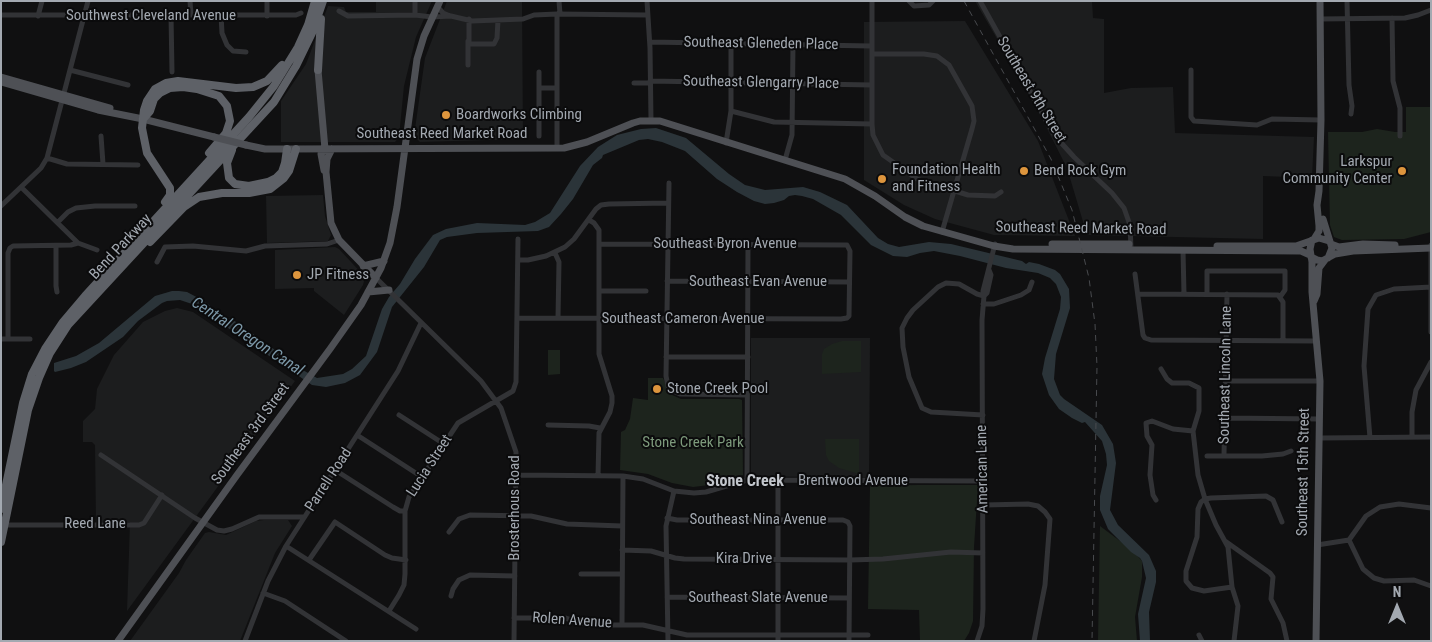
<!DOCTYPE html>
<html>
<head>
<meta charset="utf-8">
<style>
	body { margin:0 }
	#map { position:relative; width:1432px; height:642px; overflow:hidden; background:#101011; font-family:"Roboto Condensed",sans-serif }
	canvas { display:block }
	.frame { position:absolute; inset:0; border:2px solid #a3a9b1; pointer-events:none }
	.north { position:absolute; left:1372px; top:582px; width:50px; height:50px; -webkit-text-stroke:4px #0b0b0c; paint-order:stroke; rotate:0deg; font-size:14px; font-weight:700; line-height:20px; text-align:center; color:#a3a9b1 }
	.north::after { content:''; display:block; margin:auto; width:18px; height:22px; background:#a3a9b1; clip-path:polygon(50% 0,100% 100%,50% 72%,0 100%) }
</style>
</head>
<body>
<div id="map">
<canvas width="1432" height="642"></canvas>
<div class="frame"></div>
<div class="north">N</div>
</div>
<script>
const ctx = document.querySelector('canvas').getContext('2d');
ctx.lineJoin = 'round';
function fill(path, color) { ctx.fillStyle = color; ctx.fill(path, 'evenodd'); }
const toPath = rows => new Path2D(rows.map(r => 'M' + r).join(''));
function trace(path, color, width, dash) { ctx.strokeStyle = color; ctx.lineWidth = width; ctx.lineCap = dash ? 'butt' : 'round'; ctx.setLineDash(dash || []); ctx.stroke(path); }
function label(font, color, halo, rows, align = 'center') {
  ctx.font = font + ' "Roboto Condensed",sans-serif'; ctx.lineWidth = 4; ctx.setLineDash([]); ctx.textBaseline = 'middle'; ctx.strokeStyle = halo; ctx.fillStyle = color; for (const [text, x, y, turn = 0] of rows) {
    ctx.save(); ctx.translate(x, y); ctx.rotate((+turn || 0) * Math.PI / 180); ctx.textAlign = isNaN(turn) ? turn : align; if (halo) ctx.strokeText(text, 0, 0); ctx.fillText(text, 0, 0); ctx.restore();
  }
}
fill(toPath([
	[376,1,432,1,416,37,404,86,399,137,395,142,281,142,281,101,306,64,328,6,344,7,346,12,376,12],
	[447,1,522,1,523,139,420,142,414,136,425,58],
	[975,1,1092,1,1093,18,1104,19,1104,93,1131,88,1173,87,1175,133,1314,137,1312,178,1263,176,1263,239,1087,235,1067,168,1031,97],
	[965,21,1038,141,1075,236,994,235,935,219,904,205,864,180,864,22],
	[323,195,325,216,331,235,328,241,267,243,266,196],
	[335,247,339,249,365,277,363,285,344,315,314,291,314,288,275,289,275,250],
	[177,308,193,312,295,381,127,611,130,522,96,523,95,445,92,442,83,442,83,421,95,409,97,389,114,355,143,322,165,311],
	[751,338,870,338,869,478,751,476],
	[264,520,288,520,292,526,275,553,240,641,130,641,179,573,186,560,205,533,209,532,226,535,256,521]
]), '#1c1d1e');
fill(toPath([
	[1406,107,1431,107,1431,232,1404,239,1342,240,1334,237,1330,225,1328,132,1362,132,1377,129,1395,132,1406,132],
	[842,341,861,341,861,372,822,374,822,354,824,349,832,344],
	[548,350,560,350,560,374,548,375],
	[648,378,663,378,670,394,681,399,739,399,742,400,743,475,709,485,693,487,672,483,648,474,620,470,621,432,625,430,630,419,633,398,648,400],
	[825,439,859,439,859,474,839,468,829,461,826,455],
	[917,485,978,485,974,547,973,621,969,633,964,641,920,641,919,610,868,609,870,486],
	[1100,526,1132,550,1142,561,1142,577,1135,617,1137,641,1098,641]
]), '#1d241d');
fill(toPath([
	[656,128,686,138,729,174,745,185,765,190,803,187,820,192,847,205,878,238,888,244,899,247,929,242,951,244,1022,261,1026,264,1029,262,1039,264,1055,270,1060,274,1069,289,1070,308,1056,354,1054,379,1060,395,1064,399,1102,425,1113,444,1116,463,1110,510,1118,525,1149,555,1156,571,1156,582,1149,612,1150,641,1140,641,1138,614,1146,578,1142,561,1140,558,1131,552,1108,529,1100,510,1100,496,1107,465,1106,454,1102,441,1085,422,1082,423,1072,418,1059,409,1049,395,1042,374,1045,358,1060,309,1061,297,1056,284,1050,278,1038,273,1006,268,960,256,934,251,920,253,907,257,893,256,871,245,841,215,813,199,802,196,795,195,789,196,784,200,774,203,765,204,754,201,737,192,717,179,685,151,662,142,648,139,639,140,603,155,602,158,593,165,573,199,561,214,549,227,538,231,477,233,447,237,440,240,424,267,392,307,377,352,360,375,345,383,326,387,312,385,206,313,192,304,180,300,167,301,162,303,138,321,123,337,86,362,71,368,55,372,54,371,54,363,76,356,99,343,155,296,172,291,179,291,187,292,204,301,221,314,238,323,301,369,317,378,343,374,352,369,366,356,382,309,389,297,400,284,415,259,433,235,446,229,477,223,525,225,535,222,550,213,580,166,598,147,617,135,641,129]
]), '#2b3439');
trace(toPath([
	[190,1,191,15],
	[267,1,267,16],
	[559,1,560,14],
	[647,1,650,48,651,120],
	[872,1,872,124,873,135,883,155,917,179,929,183,968,195,995,196,1001,192],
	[909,1,914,6,929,5,933,1],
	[980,1,1055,136,1074,157,1112,193,1124,208,1130,225,1131,248],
	[1347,1,1349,85,1352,106,1351,114],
	[437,6,443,13,450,16],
	[339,11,348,16,415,15,432,17,451,16,472,21,523,19,534,15,557,14,647,15],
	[1,15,296,15,301,13],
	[171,15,172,72],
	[221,15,222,33,227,45,233,51,246,52],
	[415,15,415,1],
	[38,16,42,1],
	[1392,18,1393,81,1400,108,1400,136],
	[469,19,469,44,494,44,497,38,498,20],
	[1320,19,1405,18,1418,15,1431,10],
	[468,41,468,65],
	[650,42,871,46],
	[872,54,924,54,937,56,949,65,972,106,974,121,972,129,942,232],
	[70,70,128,85],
	[1191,70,1191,117,1194,121,1257,125,1272,119,1321,120],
	[650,81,872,85],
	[634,83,650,83],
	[539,88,557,88],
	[731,111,774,122,872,124],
	[539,115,557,115],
	[101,136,103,164],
	[539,136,539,72],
	[726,143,731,111,731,43],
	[557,148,557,14],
	[47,158,67,164,138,165],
	[785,160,792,135,793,44],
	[669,183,666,376,668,386,673,391,680,394,747,395],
	[22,188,78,243,97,250],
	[1,206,41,168,47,158,88,1],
	[589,220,594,223,599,230,599,354,612,396,612,403,610,412,599,433,598,476],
	[58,222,68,212,76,208,95,206,135,206],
	[1431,245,1431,332],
	[56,246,56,286,57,292],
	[1183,250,1184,294],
	[555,253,559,262,558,318],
	[518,260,528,260,546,256,565,247,574,239,596,209,601,205,609,204,668,203],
	[157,262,165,247,193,246,246,251,265,246,327,244,339,240],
	[1135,274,1143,335,1145,338,1151,340,1316,341],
	[376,278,481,381,501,408,516,452,514,641],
	[667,281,849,282],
	[600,291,646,291],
	[1139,294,1278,295,1283,302,1283,340],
	[1207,294,1207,271,1285,271,1285,290,1280,297],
	[984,296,987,293,991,275,989,270],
	[983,304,994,304,1021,295,1029,290,1032,282],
	[518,318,841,319,847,318,849,316,850,251,847,245,600,244],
	[1,339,30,339],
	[8,339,8,253,10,248,13,246,71,245,78,243],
	[666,357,748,357],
	[1161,369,1167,379,1172,383,1189,383,1199,388,1199,411,1193,431,1198,475,1205,499,1216,525,1228,547,1232,587,1238,606,1234,641],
	[1226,381,1320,381],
	[399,415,444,444],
	[983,415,931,412,922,408,909,377,903,347,902,328,907,318,913,310,938,287,946,283,959,284,977,294,984,296],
	[1225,418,1319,419],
	[548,425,589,426,600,428],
	[357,435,422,477],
	[1412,437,1412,412,1416,390,1431,362],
	[1320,438,1431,437],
	[1370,438,1364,366,1368,309,1376,295,1394,289,1431,287],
	[101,455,195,518,217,530,224,531,232,529,259,517,304,517],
	[1224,455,1227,294],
	[1207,456,1262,456,1283,454,1291,451],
	[335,470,393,507,400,511,405,511],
	[517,475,623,476,643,479,674,491,694,493,706,492,747,480,983,481],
	[747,480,748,244],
	[1156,500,1153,495,1150,475,1152,445,1147,436,1146,423,1152,421,1173,429,1193,431],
	[984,505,1028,504,1038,506,1045,512,1050,519,1045,585,1034,641],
	[667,518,677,520,843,520,848,522,850,526,849,641],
	[5,525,139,525,144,523,162,495],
	[449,532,459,519,470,515,531,516,567,524,622,526],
	[1349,540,1363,569,1374,578,1384,581,1414,580,1431,586],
	[1349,540,1366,516,1380,507,1399,504,1431,508],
	[1225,541,1270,573,1273,577,1271,599,1283,623,1287,641],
	[1317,545,1349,540],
	[286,546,416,629],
	[622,550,651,551,675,558,684,559,850,560,883,559,951,552,983,553],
	[309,560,335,522,385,555,392,558,406,560],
	[581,574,622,574],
	[1232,587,1204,591,1192,588,1186,581,1186,571,1197,537,1198,509,1201,502,1205,499,1211,498,1266,496,1273,500,1282,522],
	[263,593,285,601,346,641],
	[451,596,453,589,459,580,470,575,515,576],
	[667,597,849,598],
	[389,611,399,595,404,585,405,574,405,511,409,497,458,423,513,391,516,382,518,239],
	[514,618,565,618,588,625,643,625,687,635,868,635],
	[622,625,623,476],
	[1199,635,1202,641],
	[245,641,268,581,286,546,398,371,421,323],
	[668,641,666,526,674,491],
	[778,641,778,480],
	[977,641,982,626,983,609,982,320,984,296,983,291,995,244]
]), '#323336', 5);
trace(toPath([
	[318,70,325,149],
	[1,77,110,108],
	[1,82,98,110,143,119,214,137],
	[246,145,265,149,287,149,564,148,587,142,633,123,640,121,660,121,845,179,875,196,905,217,923,226,994,246,1013,249,1301,251,1310,255],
	[332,149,327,159,326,172,331,223,339,240,376,278],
	[324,170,321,154,325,149],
	[1323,219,1332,248,1328,258],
	[1314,239,1319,231,1319,226,1317,205,1319,191,1321,120,1320,1],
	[1312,240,1310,249,1312,262,1312,292,1320,381,1316,641],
	[1052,244,1129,244],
	[1331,244,1339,247,1363,244,1395,245],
	[1217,246,1296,246,1319,238,1329,241],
	[1311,257,1317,260,1322,261,1335,254,1353,251,1431,248],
	[363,266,384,261],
	[368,292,389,290],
	[1314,301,1317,294,1319,268,1325,260],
	[118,641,237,475,330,349,361,305,381,268,390,243,397,207,417,59,424,36,440,1]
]), '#4e5055', 7);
trace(toPath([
	[318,70,321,19],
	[143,119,150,111,154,99,160,93,170,88,183,87,197,89,219,96,227,106,230,121,226,133,209,153],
	[232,150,227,163,229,178,235,184,249,186,268,182,276,178,282,172,285,163,287,149],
	[165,202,170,195,170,188,147,153,142,128,144,110,147,101,155,89,166,83,178,81,236,88,253,87,267,81,282,65],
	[150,242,184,207,199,197,222,193,249,193,270,189,284,178,289,171,296,149],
	[1,509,23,403,32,374,45,349,63,322,85,296,249,117,274,86,298,47,308,25,315,1],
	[1,542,28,410,39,378,50,353,68,325,274,102,296,66,312,33,323,1]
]), '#5e6167', 8);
trace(toPath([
	[964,1,1051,159,1072,210,1089,278,1095,324,1097,366,1092,641]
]), '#494b4f', 1, [6, 5]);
trace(toPath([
	[214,137,246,145]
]), '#4e5055', 7);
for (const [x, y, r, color] of [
	[446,115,5,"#dd953d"],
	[1024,171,5,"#dd953d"],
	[1402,171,5,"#dd953d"],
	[882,179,5,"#dd953d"],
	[297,275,5,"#dd953d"],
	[657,389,5,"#dd953d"]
]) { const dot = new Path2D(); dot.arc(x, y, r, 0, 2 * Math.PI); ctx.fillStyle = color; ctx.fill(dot); trace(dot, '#0b0b0c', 2); }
label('15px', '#a3a9b1', '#0b0b0c', [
	["Southwest Cleveland Avenue",151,16],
	["Southeast Gleneden Place",761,44,1],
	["Southeast Glengarry Place",761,83,1],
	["Southeast 9th Street",1031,90,59],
	["Southeast Reed Market Road",442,134],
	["Southeast Reed Market Road",1081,229,1],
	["Southeast Byron Avenue",725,244],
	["Bend Parkway",121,247,-47],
	["Southeast Evan Avenue",758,282],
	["Southeast Cameron Avenue",683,319],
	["Southeast Lincoln Lane",1226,375,-89],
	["Southeast 3rd Street",251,434,-54],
	["Lucia Street",430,466,-57],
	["American Lane",983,469,-91],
	["Southeast 15th Street",1304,472,-89],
	["Parrell Road",329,480,-57],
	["Brentwood Avenue",853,481],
	["Brosterhous Road",515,508,-90],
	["Southeast Nina Avenue",758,520],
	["Reed Lane",95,524],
	["Kira Drive",744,559],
	["Southeast Slate Avenue",758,598],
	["Rolen Avenue",572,621,4]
]);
label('15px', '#a3a9b1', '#0b0b0c', [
	["Boardworks Climbing",456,115],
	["Larkspur",1392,162,"right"],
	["Community Center",1392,179,"right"],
	["Foundation Health",892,170],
	["and Fitness",892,187],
	["Bend Rock Gym",1034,171],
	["JP Fitness",307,275],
	["Stone Creek Pool",667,389]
], 'left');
label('15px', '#7d9a7c', '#0b0b0c', [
	["Stone Creek Park",693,443]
]);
label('italic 16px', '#7d99a9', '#0b0b0c', [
	["Central Oregon Canal",247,337,33]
]);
label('bold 16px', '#c3c7cd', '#0b0b0c', [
	["Stone Creek",745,482]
]);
</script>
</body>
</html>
